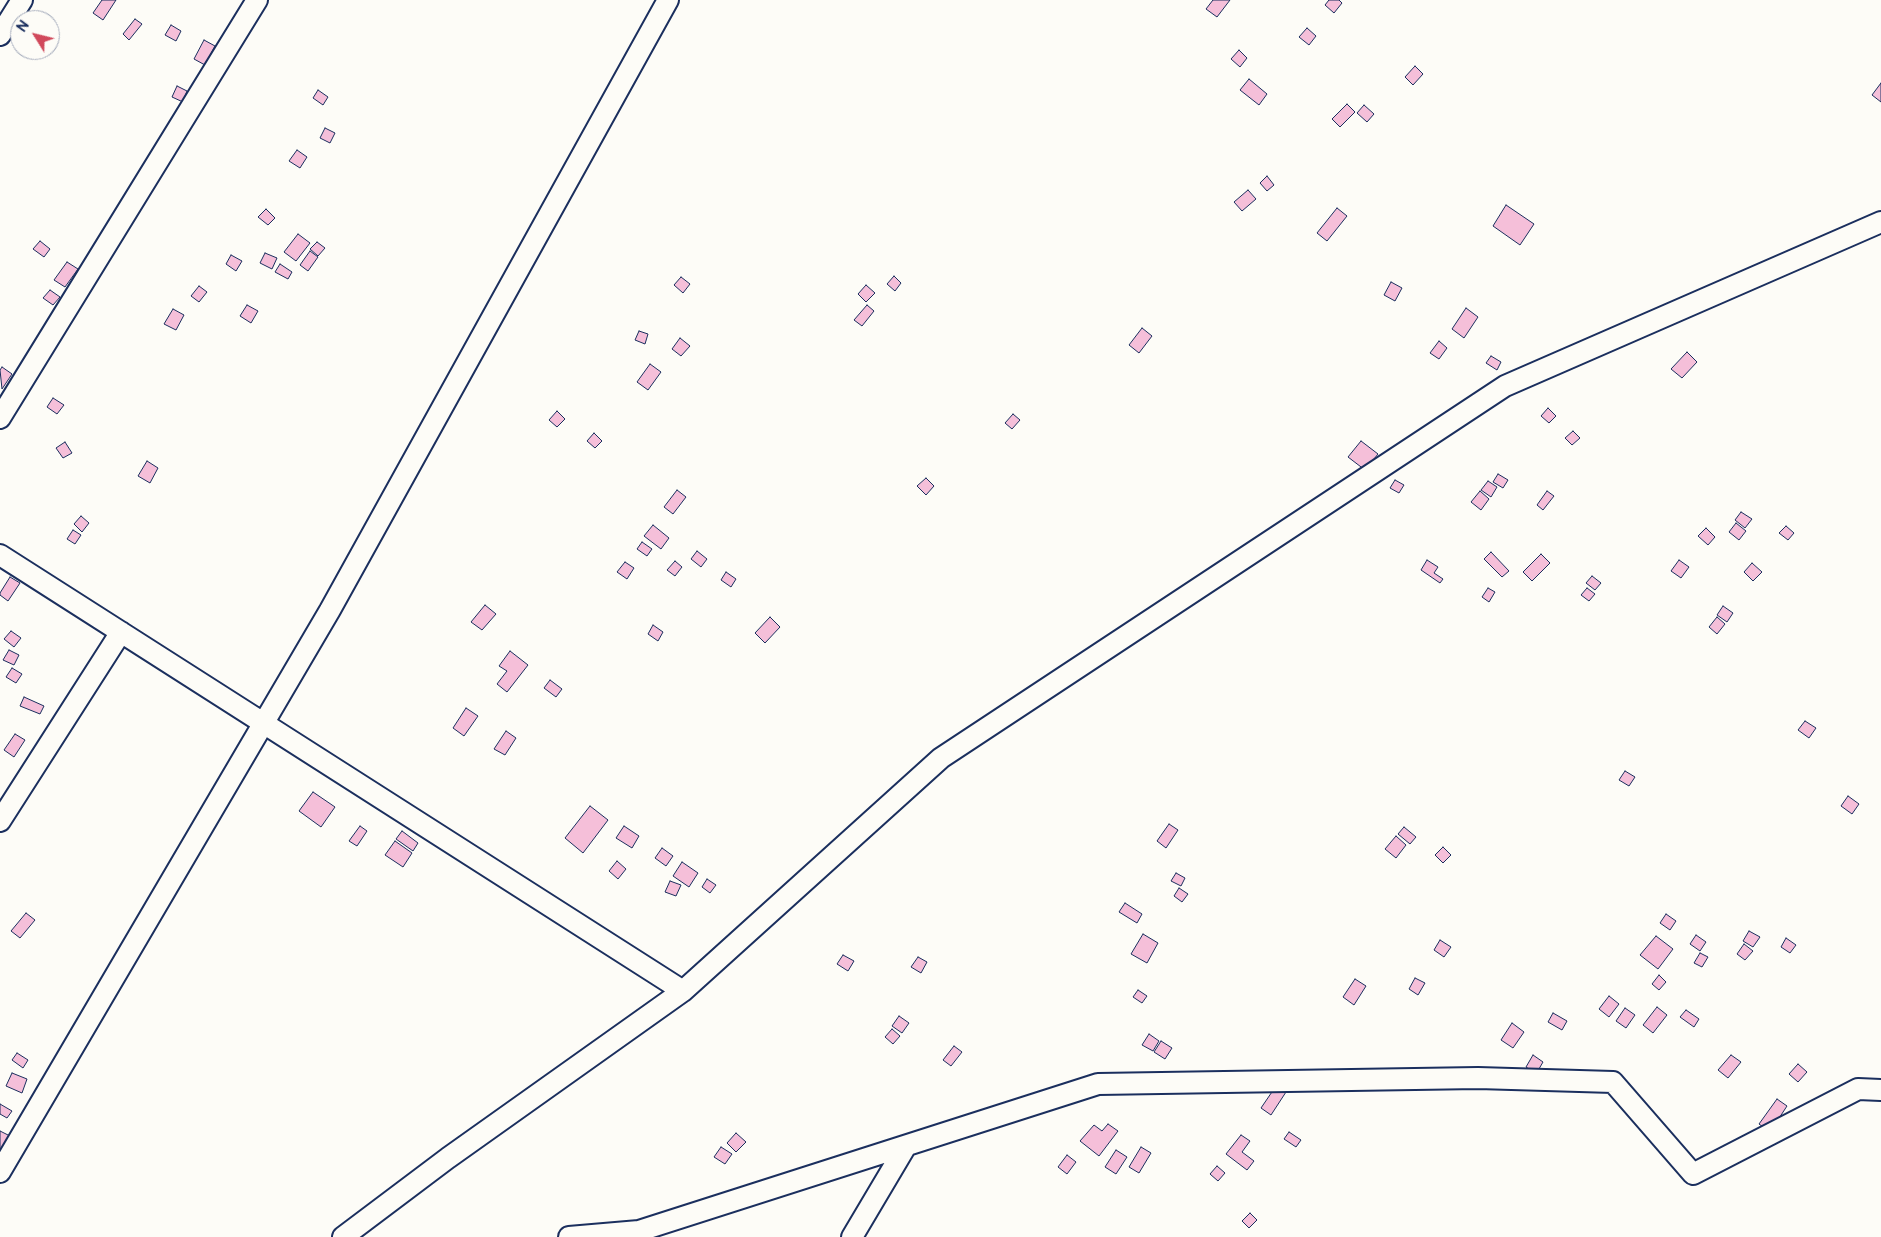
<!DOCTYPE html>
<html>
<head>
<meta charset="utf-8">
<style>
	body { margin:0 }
	#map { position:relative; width:1881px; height:1237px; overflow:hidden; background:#fdfcf7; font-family:"Balsamiq Sans",sans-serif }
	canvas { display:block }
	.north { position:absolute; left:10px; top:10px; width:50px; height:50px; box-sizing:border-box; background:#fdfcf7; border:1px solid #a3aaba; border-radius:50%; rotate:306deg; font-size:14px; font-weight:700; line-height:20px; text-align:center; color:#1b2f5e }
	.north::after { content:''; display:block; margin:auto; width:18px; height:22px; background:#d1495b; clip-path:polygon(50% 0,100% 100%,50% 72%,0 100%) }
</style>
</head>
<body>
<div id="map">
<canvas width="1881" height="1237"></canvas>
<div class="north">N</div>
</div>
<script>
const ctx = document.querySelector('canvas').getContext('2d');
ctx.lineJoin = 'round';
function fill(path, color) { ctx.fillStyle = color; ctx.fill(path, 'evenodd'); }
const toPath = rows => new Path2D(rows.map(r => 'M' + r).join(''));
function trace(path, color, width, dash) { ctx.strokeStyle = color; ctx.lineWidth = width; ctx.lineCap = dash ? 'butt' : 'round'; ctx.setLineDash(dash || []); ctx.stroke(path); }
const building = toPath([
	[102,0,116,0,103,20,93,13,102,0],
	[1213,0,1230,0,1217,17,1206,9,1213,0],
	[1329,0,1339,0,1342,3,1334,13,1325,5,1329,0],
	[135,19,142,24,129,40,123,34,135,19],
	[171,25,181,31,176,41,165,35,171,25],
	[1307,28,1316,36,1309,45,1299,37,1307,28],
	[204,40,215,46,205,65,194,59,204,40],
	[1239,50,1247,58,1240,67,1231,59,1239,50],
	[1415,66,1423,74,1413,85,1405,77,1415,66],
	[1249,79,1267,94,1259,105,1240,90,1249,79],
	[1881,83,1881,102,1872,95,1881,83],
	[177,86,187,91,183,102,172,97,177,86],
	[318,90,328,97,323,105,313,98,318,90],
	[1347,104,1355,112,1340,127,1332,119,1347,104],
	[1364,105,1374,114,1367,122,1357,113,1364,105],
	[325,128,335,133,330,143,320,138,325,128],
	[297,150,307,157,300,168,289,161,297,150],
	[1267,176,1274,185,1267,191,1260,183,1267,176],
	[1248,190,1256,199,1242,211,1234,202,1248,190],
	[1506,205,1534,224,1520,245,1493,226,1506,205],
	[1337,208,1347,216,1327,241,1317,233,1337,208],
	[266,209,275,218,268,225,258,217,266,209],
	[298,234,310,243,296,261,284,252,298,234],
	[40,241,50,249,44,257,33,249,40,241],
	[317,242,325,248,318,256,310,249,317,242],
	[310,251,318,257,308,271,300,265,310,251],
	[265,253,277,258,272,269,260,263,265,253],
	[231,255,242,261,236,271,226,264,231,255],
	[67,262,78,269,65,287,54,280,67,262],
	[280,264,292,272,288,279,275,272,280,264],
	[894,276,901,283,895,291,887,284,894,276],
	[681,277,690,284,683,293,674,285,681,277],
	[1391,282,1402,288,1395,301,1384,295,1391,282],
	[866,285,875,293,866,302,858,294,866,285],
	[199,286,207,292,199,302,191,296,199,286],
	[50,290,60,297,53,305,43,298,50,290],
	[247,305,258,311,251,323,240,316,247,305],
	[867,305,874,311,862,326,854,320,867,305],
	[1466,308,1478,317,1464,338,1452,329,1466,308],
	[173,309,184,315,176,330,164,324,173,309],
	[1142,328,1152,336,1139,353,1129,345,1142,328],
	[639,331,648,334,645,344,635,340,639,331],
	[680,338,690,346,681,356,672,349,680,338],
	[1439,341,1447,348,1439,359,1430,353,1439,341],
	[1687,352,1697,362,1682,378,1671,369,1687,352],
	[1491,356,1501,362,1497,370,1486,363,1491,356],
	[650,364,661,372,648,390,637,382,650,364],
	[2,367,12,374,2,389,0,370,2,367],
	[53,398,64,405,57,414,47,407,53,398],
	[1548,408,1556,416,1549,423,1541,416,1548,408],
	[557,411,565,419,557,427,549,420,557,411],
	[1013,414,1020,420,1012,429,1005,423,1013,414],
	[1573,431,1580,438,1572,445,1565,438,1573,431],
	[594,433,602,441,595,448,587,441,594,433],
	[1361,441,1378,454,1365,470,1348,457,1361,441],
	[65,442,72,453,63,458,56,448,65,442],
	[147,461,158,468,150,483,138,476,147,461],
	[1498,474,1508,480,1503,488,1493,482,1498,474],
	[926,478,934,486,926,495,917,486,926,478],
	[1395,480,1404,485,1399,493,1390,488,1395,480],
	[1488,481,1497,487,1491,497,1481,490,1488,481],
	[677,490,686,497,673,514,664,507,677,490],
	[1480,491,1489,499,1481,510,1471,502,1480,491],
	[1547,491,1554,496,1543,510,1537,505,1547,491],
	[1741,512,1752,519,1745,528,1735,520,1741,512],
	[81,516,89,523,82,532,74,524,81,516],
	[1736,523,1746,531,1739,540,1729,532,1736,523],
	[653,525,669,538,661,549,644,536,653,525],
	[1786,526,1794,533,1788,540,1779,533,1786,526],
	[1706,528,1715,537,1708,545,1698,536,1706,528],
	[73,530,81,535,75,544,67,539,73,530],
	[642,542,652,549,647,556,637,549,642,542],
	[697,551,707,559,701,567,691,559,697,551],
	[1491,552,1509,571,1502,577,1484,559,1491,552],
	[1541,554,1550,563,1532,581,1523,572,1541,554],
	[1427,560,1438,567,1434,573,1443,579,1440,583,1421,570,1427,560],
	[1679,560,1689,567,1681,578,1671,571,1679,560],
	[675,561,682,567,675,576,667,570,675,561],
	[625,562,634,568,627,579,617,572,625,562],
	[1752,563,1762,572,1753,581,1744,572,1752,563],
	[726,572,736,579,731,587,721,580,726,572],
	[1592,576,1601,583,1595,590,1586,583,1592,576],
	[10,577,20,583,8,601,0,595,0,593,10,577],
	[1488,588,1495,592,1489,602,1482,597,1488,588],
	[1587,588,1595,594,1589,601,1581,595,1587,588],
	[485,605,496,614,482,630,471,622,485,605],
	[1723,606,1733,613,1727,622,1717,615,1723,606],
	[770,617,780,627,765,643,755,633,770,617],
	[1717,617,1725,624,1717,634,1709,627,1717,617],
	[653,625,663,632,658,641,648,634,653,625],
	[11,631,21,638,14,647,4,639,11,631],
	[9,650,19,655,14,665,3,660,9,650],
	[510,651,528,665,507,692,497,684,507,671,499,666,510,651],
	[12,668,22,674,16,683,6,677,12,668],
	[550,680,562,689,556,697,544,688,550,680],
	[24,697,44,706,40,714,20,706,24,697],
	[466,708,478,716,464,736,453,728,466,708],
	[1805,721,1816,728,1809,738,1798,730,1805,721],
	[506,731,516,738,505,755,494,749,506,731],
	[15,734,25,740,14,757,4,750,15,734],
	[1625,771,1635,777,1629,786,1619,780,1625,771],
	[313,792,335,807,321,827,299,811,313,792],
	[1848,796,1859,804,1852,814,1841,806,1848,796],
	[590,806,608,820,583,853,565,838,590,806],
	[1169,824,1178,830,1166,848,1157,841,1169,824],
	[360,826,367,831,357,846,349,841,360,826],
	[624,826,639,836,632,848,616,838,624,826],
	[1404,827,1416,837,1410,844,1398,834,1404,827],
	[402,831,418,843,413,851,396,839,402,831],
	[1396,836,1406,845,1396,858,1385,849,1396,836],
	[395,841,412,853,403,867,385,855,395,841],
	[1443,847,1451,855,1443,863,1435,855,1443,847],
	[662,848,673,856,666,866,655,858,662,848],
	[617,861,626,869,618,879,609,871,617,861],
	[682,862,698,873,689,887,673,876,682,862],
	[1176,873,1185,878,1181,886,1171,881,1176,873],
	[707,879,716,885,710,893,702,887,707,879],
	[670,881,681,885,676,896,665,892,670,881],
	[1179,888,1188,894,1182,902,1174,896,1179,888],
	[1125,903,1142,914,1137,923,1119,912,1125,903],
	[26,913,35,920,20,938,11,931,26,913],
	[1666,914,1676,921,1670,930,1660,923,1666,914],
	[1749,931,1760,937,1753,947,1743,941,1749,931],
	[1143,934,1158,943,1147,963,1131,954,1143,934],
	[1696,935,1706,942,1700,951,1690,944,1696,935],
	[1656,936,1673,949,1658,969,1640,955,1656,936],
	[1786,938,1796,945,1790,953,1781,947,1786,938],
	[1440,940,1451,947,1444,957,1434,950,1440,940],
	[1744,944,1753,951,1745,960,1737,954,1744,944],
	[1700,953,1708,957,1702,967,1694,963,1700,953],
	[843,955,854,961,848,971,837,964,843,955],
	[918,957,927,962,921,973,911,967,918,957],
	[1659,975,1666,982,1659,990,1652,984,1659,975],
	[1415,978,1425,983,1418,995,1409,989,1415,978],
	[1355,979,1366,986,1354,1005,1343,997,1355,979],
	[1138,990,1147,996,1142,1003,1133,997,1138,990],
	[1609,996,1619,1004,1609,1017,1599,1009,1609,996],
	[1657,1007,1667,1015,1653,1033,1643,1025,1657,1007],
	[1625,1008,1635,1015,1626,1028,1616,1021,1625,1008],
	[1686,1010,1699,1019,1694,1027,1680,1017,1686,1010],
	[1553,1013,1567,1021,1562,1030,1548,1022,1553,1013],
	[899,1016,909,1023,902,1033,892,1026,899,1016],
	[1512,1023,1524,1032,1513,1048,1501,1040,1512,1023],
	[892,1029,900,1036,893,1044,885,1037,892,1029],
	[1149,1034,1159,1041,1153,1051,1142,1045,1149,1034],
	[1161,1041,1172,1048,1165,1059,1154,1052,1161,1041],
	[954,1046,962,1052,951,1066,943,1060,954,1046],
	[17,1053,28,1060,23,1068,12,1060,17,1053],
	[1533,1055,1543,1062,1536,1074,1526,1067,1533,1055],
	[1731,1055,1741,1062,1728,1078,1718,1070,1731,1055],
	[1798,1064,1807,1072,1798,1082,1789,1074,1798,1064],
	[12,1073,27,1079,22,1093,6,1086,12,1073],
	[1276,1086,1286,1092,1271,1115,1261,1108,1276,1086],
	[1777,1099,1787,1106,1770,1132,1759,1124,1777,1099],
	[0,1104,12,1111,7,1118,0,1114,0,1104],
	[1108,1124,1118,1131,1099,1156,1080,1141,1094,1125,1102,1131,1108,1124],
	[0,1131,12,1137,0,1154,0,1131],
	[1289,1132,1301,1140,1296,1147,1284,1139,1289,1132],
	[736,1133,746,1142,736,1152,727,1143,736,1133],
	[1241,1135,1250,1141,1242,1152,1254,1161,1247,1170,1226,1154,1241,1135],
	[721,1147,732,1154,725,1164,714,1157,721,1147],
	[1141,1147,1151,1153,1139,1173,1129,1167,1141,1147],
	[1116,1150,1127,1157,1116,1174,1105,1167,1116,1150],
	[1067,1155,1076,1162,1067,1174,1058,1167,1067,1155],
	[1217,1166,1225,1173,1218,1181,1210,1174,1217,1166],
	[1250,1213,1257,1220,1249,1228,1242,1221,1250,1213]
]);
fill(building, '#f5bfd9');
trace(building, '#1b2f5e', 1);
const street = toPath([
	[0,35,22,0],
	[0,418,257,0],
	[0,555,683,991],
	[0,821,121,632],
	[0,1172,330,610,668,0],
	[343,1237,448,1158,683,991,941,758,1505,386,1881,222],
	[569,1237,639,1231,1098,1084,1478,1078,1613,1082,1693,1174,1858,1089,1881,1090],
	[852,1237,906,1146]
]);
trace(street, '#1b2f5e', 24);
trace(street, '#fdfcf7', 20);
</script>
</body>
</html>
